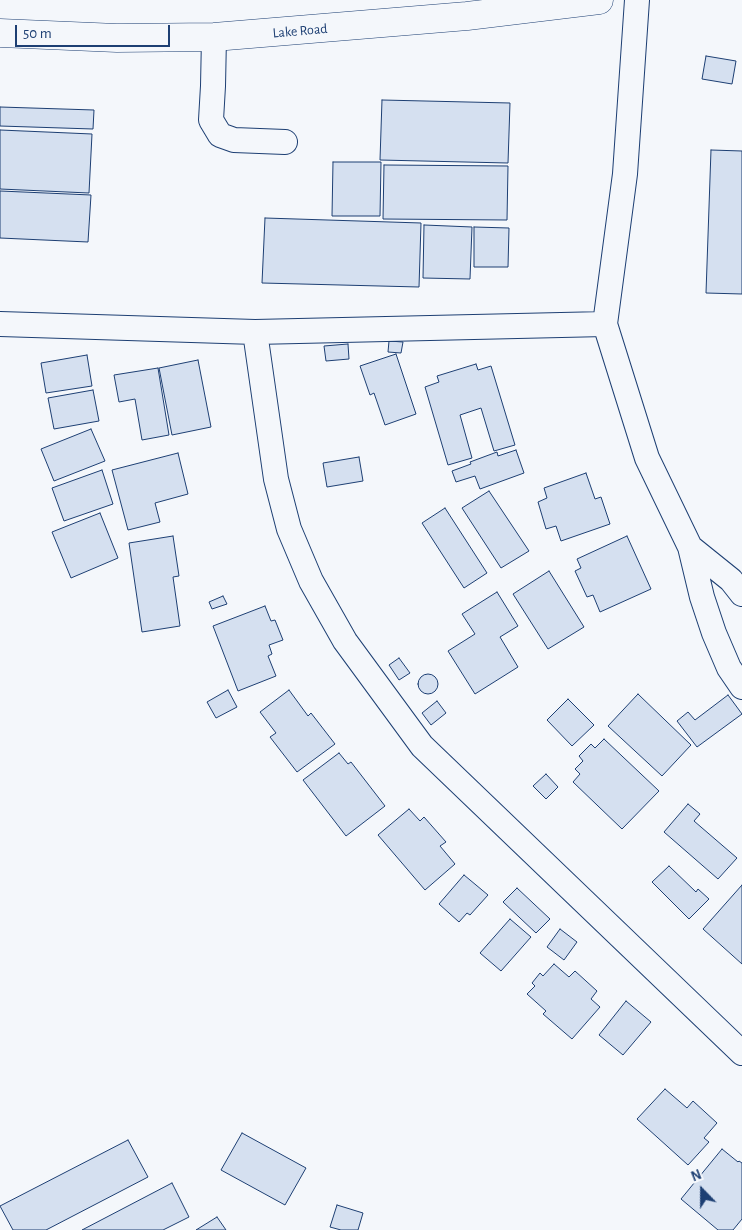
<!DOCTYPE html>
<html>
<head>
<meta charset="utf-8">
<style>
	body { margin:0 }
	#map { position:relative; width:742px; height:1230px; overflow:hidden; background:#f4f7fb; font-family:"Alegreya Sans",sans-serif }
	canvas { display:block }
	.north { position:absolute; left:677px; top:1165px; width:50px; height:50px; -webkit-text-stroke:4px #f4f7fb; paint-order:stroke; rotate:338deg; font-size:14px; font-weight:700; line-height:20px; text-align:center; color:#1d3f73 }
	.north::after { content:''; display:block; margin:auto; width:18px; height:22px; background:#1d3f73; clip-path:polygon(50% 0,100% 100%,50% 72%,0 100%) }
	.scale { position:absolute; left:15px; top:25px; width:155px; height:22px; box-sizing:border-box; border:2px solid #1d3f73; border-top:0; padding-left:6px; font-size:15px; line-height:18px; white-space:nowrap; color:#1d3f73; -webkit-text-stroke:4px #f4f7fb; paint-order:stroke }
</style>
</head>
<body>
<div id="map">
<canvas width="742" height="1230"></canvas>
<div class="north">N</div>
<div class="scale">50 m</div>
</div>
<script>
const ctx = document.querySelector('canvas').getContext('2d');
ctx.lineJoin = 'round';
function fill(path, color) { ctx.fillStyle = color; ctx.fill(path, 'evenodd'); }
const toPath = rows => new Path2D(rows.map(r => 'M' + r).join(''));
function trace(path, color, width, dash) { ctx.strokeStyle = color; ctx.lineWidth = width; ctx.lineCap = dash ? 'butt' : 'round'; ctx.setLineDash(dash || []); ctx.stroke(path); }
function label(font, color, halo, rows, align = 'center') {
  ctx.font = font + ' "Alegreya Sans",sans-serif'; ctx.lineWidth = 4; ctx.setLineDash([]); ctx.textBaseline = 'middle'; ctx.strokeStyle = halo; ctx.fillStyle = color; for (const [text, x, y, turn = 0] of rows) {
    ctx.save(); ctx.translate(x, y); ctx.rotate((+turn || 0) * Math.PI / 180); ctx.textAlign = isNaN(turn) ? turn : align; if (halo) ctx.strokeText(text, 0, 0); ctx.fillText(text, 0, 0); ctx.restore();
  }
}
const building = toPath([
	[706,56,736,61,732,84,702,79,706,56],
	[382,100,510,103,508,163,380,160,382,100],
	[0,107,94,110,93,129,0,126,0,107],
	[0,130,92,134,89,193,0,189,0,130],
	[711,150,742,151,742,294,706,293,711,150],
	[333,162,381,162,380,216,332,216,333,162],
	[384,165,508,166,507,220,383,219,384,165],
	[0,191,91,195,88,242,0,238,0,191],
	[265,218,421,223,419,287,262,283,265,218],
	[424,225,472,227,470,279,423,278,424,225],
	[474,227,509,228,508,267,474,267,474,227],
	[389,341,403,342,401,353,388,352,389,341],
	[348,344,349,359,326,361,324,346,348,344],
	[396,354,416,414,385,425,374,393,370,395,360,366,396,354],
	[87,355,92,386,46,393,41,363,87,355],
	[198,360,211,427,172,435,159,368,198,360],
	[476,364,478,370,491,366,515,445,494,451,481,408,460,415,472,458,448,465,425,387,439,382,437,376,476,364],
	[158,368,169,435,142,440,135,399,119,402,114,375,158,368],
	[93,390,99,421,54,429,48,398,93,390],
	[91,429,105,461,54,481,41,449,91,429],
	[516,450,524,473,480,489,475,476,456,482,452,471,471,464,470,462,497,452,498,456,516,450],
	[178,453,188,494,155,503,160,522,128,530,112,470,178,453],
	[359,457,363,481,327,487,323,463,359,457],
	[102,470,113,504,64,521,52,488,102,470],
	[586,473,595,499,601,497,610,524,561,541,556,526,546,529,538,502,547,498,544,488,586,473],
	[489,491,529,551,501,568,462,508,489,491],
	[445,508,487,573,464,588,422,523,445,508],
	[100,513,118,558,71,578,52,532,100,513],
	[173,536,179,576,173,577,180,626,142,632,129,543,173,536],
	[627,536,651,589,600,612,593,595,587,597,575,571,581,568,577,559,627,536],
	[549,571,584,627,548,649,513,594,549,571],
	[497,592,518,626,500,637,518,667,475,694,448,651,475,634,462,614,497,592],
	[223,596,227,604,212,609,209,602,223,596],
	[265,606,271,621,275,620,283,640,269,645,272,654,268,656,276,676,238,691,213,626,265,606],
	[399,658,410,673,399,680,389,665,399,658],
	'418 684a10 10 0 1 1 20 0a10 10 0 1 1-20 0Z',
	[228,690,237,707,216,718,207,702,228,690],
	[289,690,308,716,311,713,335,744,297,772,270,737,276,733,260,712,289,690],
	[638,694,691,745,662,776,608,726,638,694],
	[728,695,742,714,697,747,677,721,688,712,695,720,728,695],
	[568,699,594,725,572,746,547,720,568,699],
	[437,701,446,713,431,725,422,713,437,701],
	[604,739,659,791,622,829,573,782,580,774,575,769,583,761,579,756,591,744,595,748,604,739],
	[339,753,348,764,351,762,385,806,346,836,303,780,339,753],
	[546,774,558,787,546,799,533,786,546,774],
	[688,804,700,814,694,821,737,858,718,879,664,832,688,804],
	[409,809,420,821,424,817,446,842,440,846,455,864,425,890,378,835,409,809],
	[669,866,696,892,698,889,709,899,689,919,652,882,669,866],
	[464,875,488,895,470,915,467,913,459,922,439,904,464,875],
	[742,885,742,964,703,929,742,885],
	[517,888,550,919,536,933,503,902,517,888],
	[510,919,531,937,501,971,480,953,510,919],
	[560,929,577,942,564,960,547,947,560,929],
	[554,964,569,977,575,971,597,991,591,999,600,1007,572,1039,543,1014,546,1011,527,994,535,986,532,983,540,973,543,976,554,964],
	[626,1001,651,1022,623,1055,599,1035,626,1001],
	[665,1089,687,1108,693,1101,717,1123,704,1138,709,1142,688,1165,637,1119,665,1089],
	[242,1133,306,1168,285,1205,221,1170,242,1133],
	[128,1140,148,1177,46,1230,13,1230,0,1206,128,1140],
	[722,1149,738,1162,739,1161,742,1163,742,1219,733,1230,718,1230,681,1199,722,1149],
	[172,1183,189,1217,163,1230,82,1230,172,1183],
	[337,1205,363,1213,358,1230,341,1230,330,1227,337,1205],
	[217,1217,226,1230,196,1230,217,1217]
]);
fill(building, '#d5e0f0');
trace(building, '#1d3f73', 1);
const minor = toPath([
	[637,0,625,174,605,324,647,458,690,547,702,597,714,633,729,668,742,687],
	[214,37,213,86,211,120,220,135,234,140,285,142],
	[0,324,255,332,605,324],
	[255,332,276,479,289,529,311,581,345,641,422,746,742,1053],
	[690,547,731,580,742,594]
]);
const major = toPath([
	[0,33,117,38,214,37,467,16,599,0]
]);
trace(minor, '#1d3f73', 26);
trace(major, '#1d3f73', 29);
trace(minor, '#f4f7fb', 24);
trace(major, '#f4f7fb', 28);
label('14px', '#1d3f73', '#f4f7fb', [
	["Lake Road",300,31,-5]
]);
</script>
</body>
</html>
